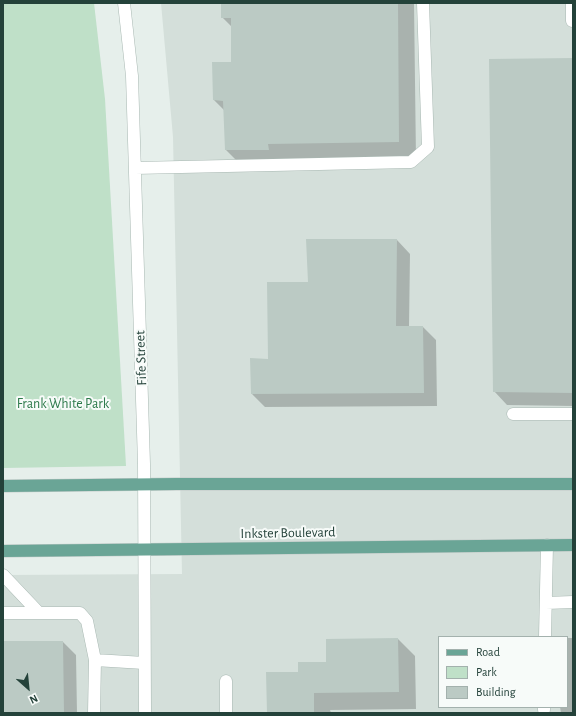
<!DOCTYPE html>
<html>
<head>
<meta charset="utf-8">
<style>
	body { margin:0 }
	#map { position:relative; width:576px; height:716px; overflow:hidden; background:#e6efeb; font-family:"Alegreya Sans",sans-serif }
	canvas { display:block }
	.frame { position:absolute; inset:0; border:4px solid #24423a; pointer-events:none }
	.legend { position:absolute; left:438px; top:636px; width:130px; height:72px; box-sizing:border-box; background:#f7fbf9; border:1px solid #a3b1ad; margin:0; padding:5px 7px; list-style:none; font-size:12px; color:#24423a }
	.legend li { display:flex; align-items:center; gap:8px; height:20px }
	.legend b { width:20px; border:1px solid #a3b1ad }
	.north { position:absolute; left:8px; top:668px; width:40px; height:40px; -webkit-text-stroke:3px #f7fbf9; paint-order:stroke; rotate:153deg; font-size:11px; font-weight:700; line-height:16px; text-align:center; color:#24423a }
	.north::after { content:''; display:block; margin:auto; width:14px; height:18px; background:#24423a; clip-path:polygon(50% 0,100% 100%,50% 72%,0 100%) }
</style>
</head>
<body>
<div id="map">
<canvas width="576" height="716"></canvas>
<div class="frame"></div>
<ul class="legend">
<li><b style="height:5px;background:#6aa596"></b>Road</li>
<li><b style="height:11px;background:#bfe0c8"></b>Park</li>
<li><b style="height:11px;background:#bbcac4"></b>Building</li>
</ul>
<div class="north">N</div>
</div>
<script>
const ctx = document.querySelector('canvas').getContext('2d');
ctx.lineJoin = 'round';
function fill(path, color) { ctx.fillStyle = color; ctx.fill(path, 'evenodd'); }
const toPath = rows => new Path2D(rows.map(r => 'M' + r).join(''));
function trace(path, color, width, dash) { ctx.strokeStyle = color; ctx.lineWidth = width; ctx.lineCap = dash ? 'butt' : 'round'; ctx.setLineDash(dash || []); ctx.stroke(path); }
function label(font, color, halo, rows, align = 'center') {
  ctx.font = font + ' "Alegreya Sans",sans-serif'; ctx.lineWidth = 4; ctx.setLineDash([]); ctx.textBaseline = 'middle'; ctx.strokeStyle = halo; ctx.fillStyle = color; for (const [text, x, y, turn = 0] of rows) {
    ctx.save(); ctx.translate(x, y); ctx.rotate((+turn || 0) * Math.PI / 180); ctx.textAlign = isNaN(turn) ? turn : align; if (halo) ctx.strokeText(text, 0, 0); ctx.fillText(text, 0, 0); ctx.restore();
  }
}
fill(toPath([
	[161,3,573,3,573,713,3,713,3,575,182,574,173,137],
	[439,637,567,637,567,707,439,707]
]), '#d4dfda');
fill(toPath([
	[3,3,94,3,105,99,126,466,3,468]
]), '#bfe0c8');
fill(toPath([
	[222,3,414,3,416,159,243,167,226,150,224,110,214,100,232,63,232,27,222,17],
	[573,59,573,406,507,405,494,391],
	[397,240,410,254,409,327,423,327,436,340,437,406,265,407,252,394,309,283],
	[567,638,573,638,573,713,561,713,560,707,567,707],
	[398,639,415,656,416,709,330,710,331,713,268,713,299,673],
	[3,642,63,642,76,655,77,713,3,713]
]), '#0003');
fill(toPath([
	[221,3,398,3,399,142,268,144,269,150,225,150,223,101,213,100,212,62,231,62,231,18,221,18],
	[573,58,573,393,493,392,489,59],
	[306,239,397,239,396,326,423,326,424,393,251,394,250,358,268,359,267,282,308,282],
	[398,638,399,692,314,693,314,713,267,713,266,672,298,672,298,662,326,662,326,639],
	[3,641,63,641,64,713,3,713]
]), '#bbcac4');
const minor = toPath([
	[124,3,132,76,144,464,145,713],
	[572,3,572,21,573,21],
	[135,168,411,162,428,147,423,3],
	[513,414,573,414],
	[3,575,39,613],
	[546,603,573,602],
	[3,613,80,613,87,621,95,660,144,663],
	[545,637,547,545],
	[544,710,544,707],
	[94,713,95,660],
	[226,713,226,681]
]);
const major = toPath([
	[3,486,177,484,573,484],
	[3,551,573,545]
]);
trace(minor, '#a8b8b2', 13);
trace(major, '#c2cac8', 13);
trace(minor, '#fff', 12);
trace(major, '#6aa596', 12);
label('14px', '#24423a', '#f7fbf9', [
	["Fife Street",141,358,-92],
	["Inkster Boulevard",288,533,-1]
]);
label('14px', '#2d7a4b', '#f7fbf9', [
	["Frank White Park",63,404]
]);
</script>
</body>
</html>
